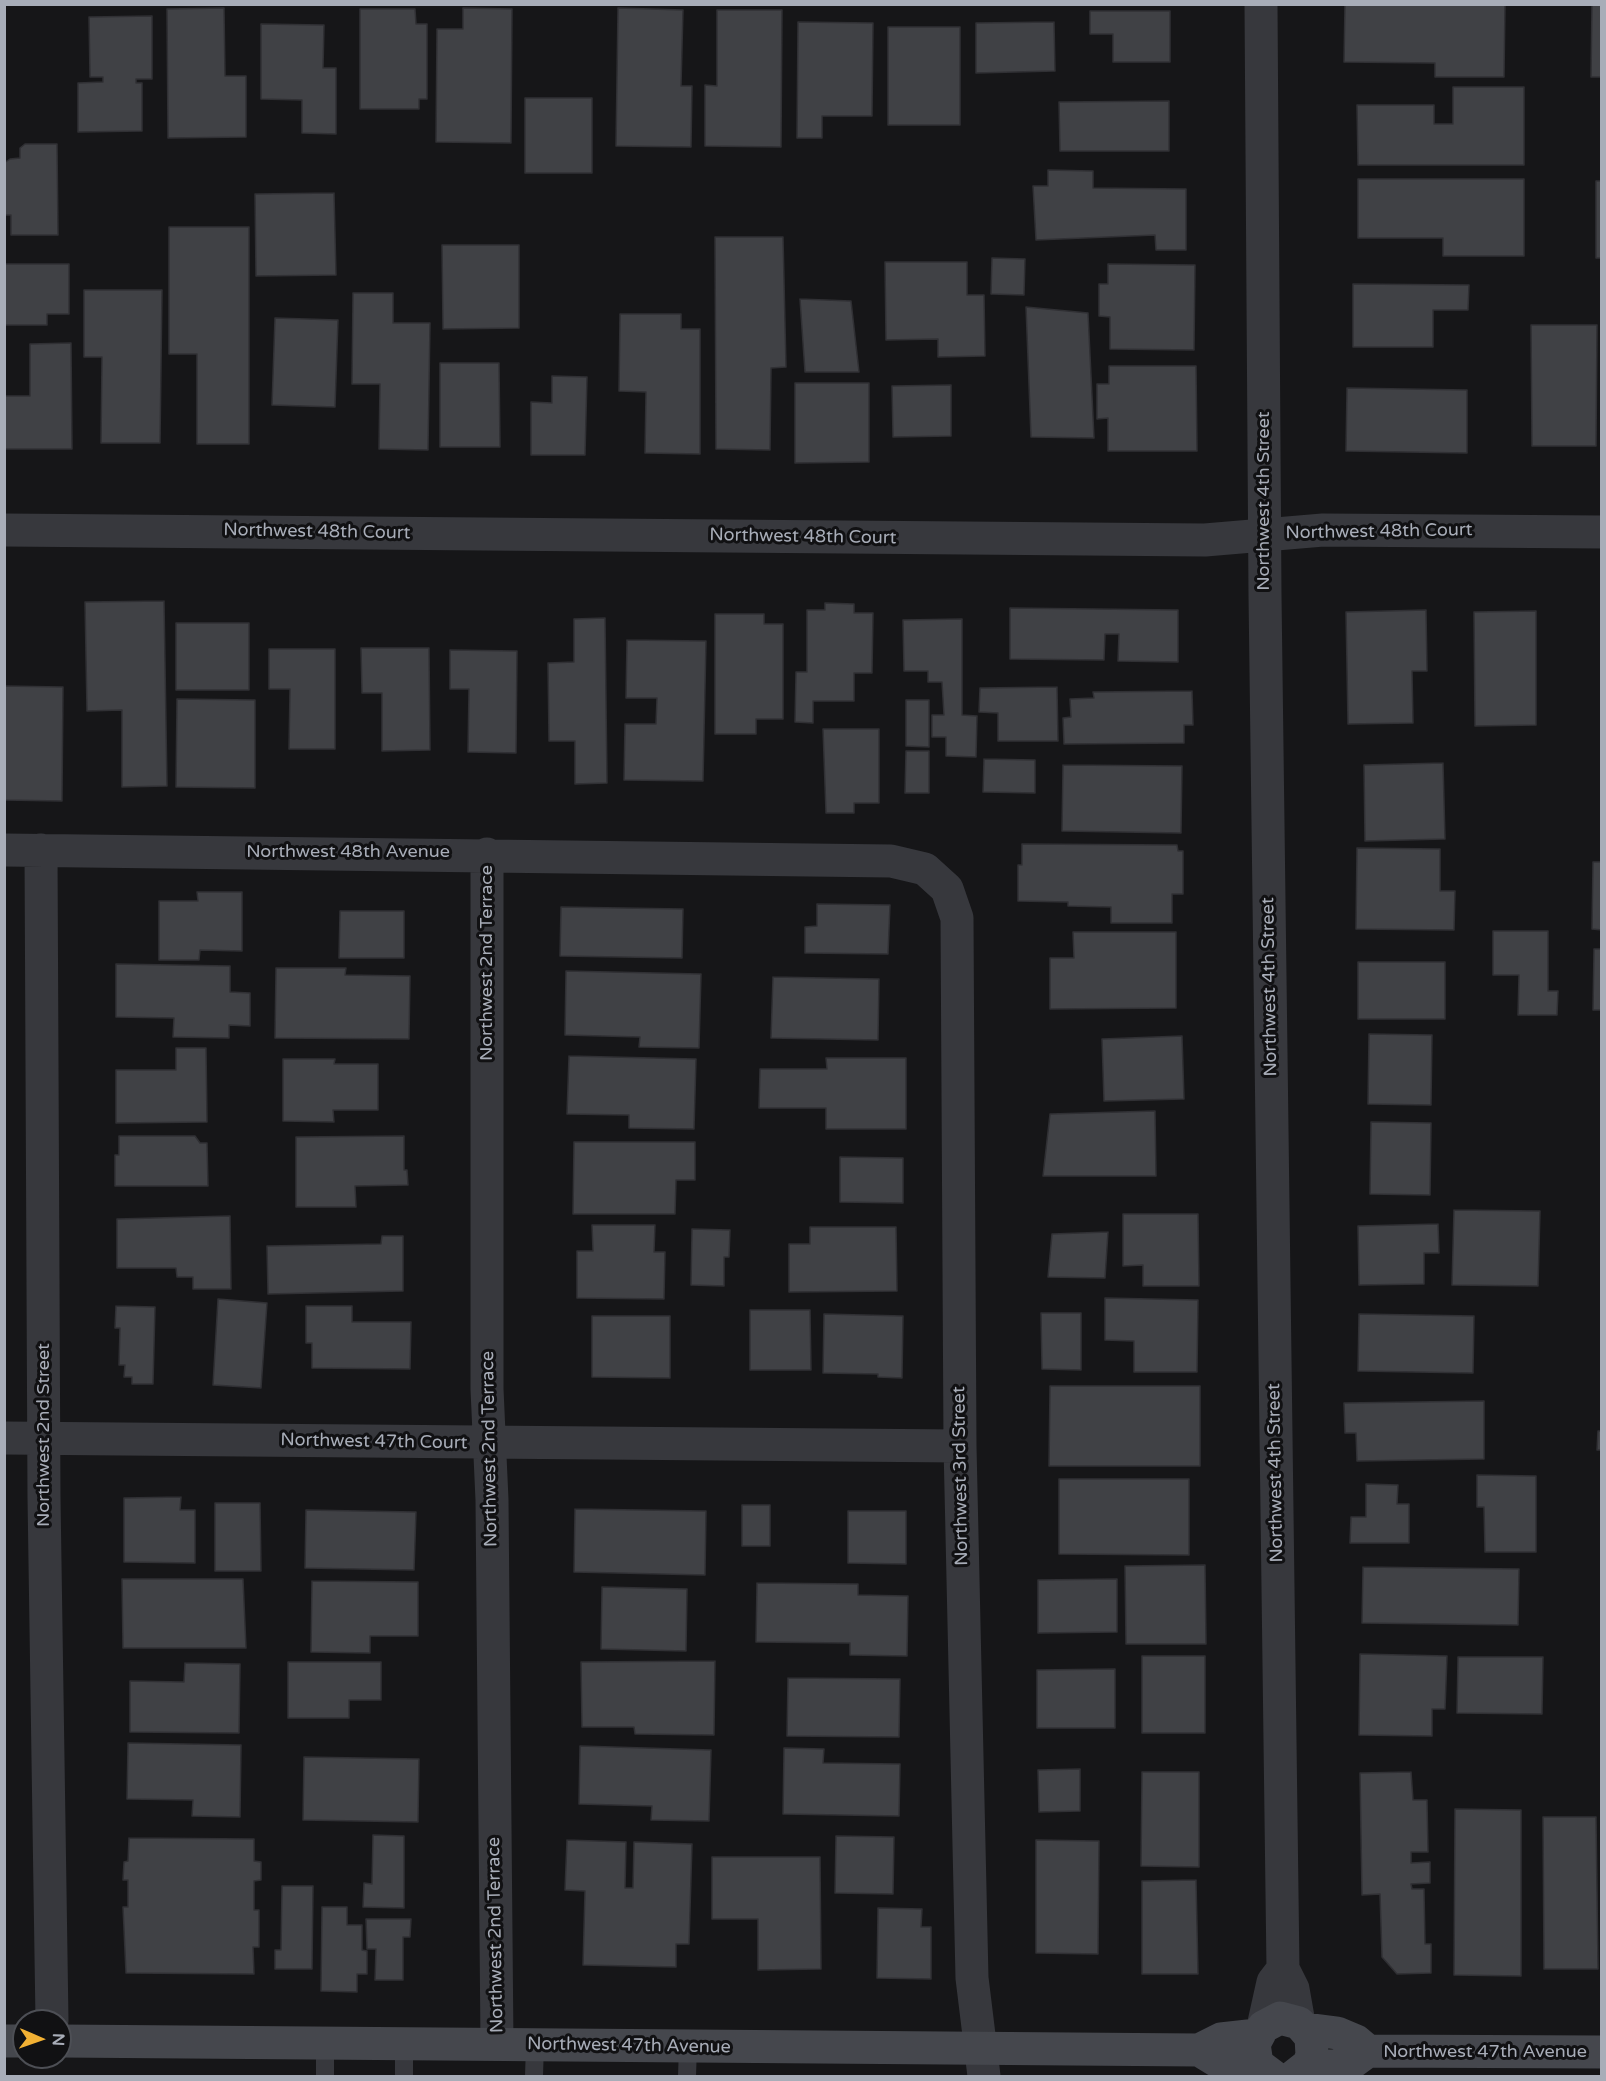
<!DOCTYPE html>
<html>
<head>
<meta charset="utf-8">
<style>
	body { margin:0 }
	#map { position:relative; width:1606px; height:2081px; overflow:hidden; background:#161618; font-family:"Varela Round",sans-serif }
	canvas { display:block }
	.frame { position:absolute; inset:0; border:6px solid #a8adb8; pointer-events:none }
	.north { position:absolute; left:12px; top:2009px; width:60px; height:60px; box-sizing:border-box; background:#111113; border:2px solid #4d4f55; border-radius:50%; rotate:92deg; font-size:16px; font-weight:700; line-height:24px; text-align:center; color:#a8adb8 }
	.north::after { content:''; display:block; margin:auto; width:21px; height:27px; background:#f2b134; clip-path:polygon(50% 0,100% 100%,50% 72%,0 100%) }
</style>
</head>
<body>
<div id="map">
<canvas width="1606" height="2081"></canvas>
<div class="frame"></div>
<div class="north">N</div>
</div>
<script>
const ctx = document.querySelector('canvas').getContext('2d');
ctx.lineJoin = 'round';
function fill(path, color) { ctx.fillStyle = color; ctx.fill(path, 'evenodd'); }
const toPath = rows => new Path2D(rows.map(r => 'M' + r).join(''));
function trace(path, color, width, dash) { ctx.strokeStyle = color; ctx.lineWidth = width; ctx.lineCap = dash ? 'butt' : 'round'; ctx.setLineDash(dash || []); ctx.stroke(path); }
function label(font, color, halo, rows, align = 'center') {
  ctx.font = font + ' "Varela Round",sans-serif'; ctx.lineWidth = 6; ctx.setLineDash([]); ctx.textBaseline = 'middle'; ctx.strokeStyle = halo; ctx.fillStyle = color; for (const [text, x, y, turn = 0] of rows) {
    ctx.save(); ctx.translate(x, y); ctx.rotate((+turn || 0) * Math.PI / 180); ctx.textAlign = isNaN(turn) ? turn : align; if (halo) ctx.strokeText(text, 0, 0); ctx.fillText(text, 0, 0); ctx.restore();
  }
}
const building = toPath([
	[1345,4,1505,4,1504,77,1435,77,1435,63,1344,62,1345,4],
	[1592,4,1602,4,1602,77,1591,77,1592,4],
	[224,8,225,76,246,76,246,137,168,138,167,9,224,8],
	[463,8,512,9,511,143,436,142,437,29,463,29,463,8],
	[618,8,683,10,681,86,692,86,691,147,616,146,618,8],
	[360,9,415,9,416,24,427,24,427,99,419,99,419,109,360,109,360,9],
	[717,10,782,10,781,147,705,146,705,85,717,86,717,10],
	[1090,11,1170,11,1170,62,1113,62,1113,34,1090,34,1090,11],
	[152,16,152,79,136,79,136,83,142,83,142,131,78,132,78,83,103,82,103,77,90,77,89,17,152,16],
	[798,22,873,23,872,116,822,116,822,138,797,138,798,22],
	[1054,22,1055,71,976,73,976,23,1054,22],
	[261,24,324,25,323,68,336,68,336,134,302,133,302,100,261,99,261,24],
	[888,27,960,27,960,125,888,125,888,27],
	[1453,87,1524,87,1524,165,1358,165,1357,105,1434,105,1434,124,1453,124,1453,87],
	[525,98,592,98,592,173,525,173,525,98],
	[1169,101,1169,151,1060,151,1059,102,1169,101],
	[25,144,57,144,58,235,11,235,11,215,4,215,4,163,10,159,20,158,20,148,25,144],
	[1048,170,1093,171,1093,188,1186,189,1186,250,1156,250,1155,235,1036,240,1033,186,1048,186,1048,170],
	[1358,179,1524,179,1524,256,1443,256,1443,238,1358,238,1358,179],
	[1596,181,1602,181,1602,258,1596,258,1596,181],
	[334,193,336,275,256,276,255,194,334,193],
	[169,227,249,227,249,444,197,444,197,354,169,354,169,227],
	[715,237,783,237,786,367,771,368,770,450,716,449,715,237],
	[442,245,519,245,519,328,443,329,442,245],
	[992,258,1025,259,1024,295,991,294,992,258],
	[885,262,967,262,967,295,984,295,985,356,938,357,938,339,886,340,885,262],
	[4,264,69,264,69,314,47,314,47,325,4,325,4,264],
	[1108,264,1195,265,1194,350,1110,349,1110,317,1099,316,1099,284,1108,284,1108,264],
	[1353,284,1469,285,1468,310,1433,310,1433,347,1353,347,1353,284],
	[84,290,162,290,160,443,101,443,102,357,84,357,84,290],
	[353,293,393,293,393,323,430,323,428,450,379,449,380,384,352,384,353,293],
	[800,299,851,301,859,372,805,372,800,299],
	[1026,307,1088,313,1094,438,1031,437,1026,307],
	[620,314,681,314,681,329,700,329,700,454,645,453,646,392,619,391,620,314],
	[275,318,338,320,335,407,272,405,275,318],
	[1531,325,1597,325,1596,446,1532,446,1531,325],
	[71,343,72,449,4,449,4,396,30,396,30,344,71,343],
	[440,363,499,363,500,447,440,447,440,363],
	[1109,366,1196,366,1197,451,1108,451,1108,418,1097,419,1097,384,1109,384,1109,366],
	[552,376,587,377,585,455,531,455,531,402,552,403,552,376],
	[795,383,869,383,869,462,795,463,795,383],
	[951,385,951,436,893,437,892,386,951,385],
	[1347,388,1467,390,1467,453,1346,451,1347,388],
	[164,601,167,786,122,787,122,710,87,711,85,602,164,601],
	[825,603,854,604,854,613,873,613,872,673,854,673,854,701,813,701,813,723,795,722,796,672,807,672,807,610,825,610,825,603],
	[1010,608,1178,610,1178,662,1118,661,1119,634,1105,634,1104,660,1010,659,1010,608],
	[1426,610,1427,671,1412,671,1413,723,1348,724,1346,612,1426,610],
	[1536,611,1536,725,1475,726,1474,612,1536,611],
	[715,614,764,614,764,624,783,624,783,719,756,719,756,734,715,734,715,614],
	[605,618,607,783,575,784,575,741,549,741,548,663,574,662,574,619,605,618],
	[962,619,962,715,977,716,976,757,946,756,946,737,932,737,932,715,944,715,942,682,928,682,928,671,904,671,903,620,962,619],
	[176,623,249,623,249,690,176,690,176,623],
	[627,640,706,641,703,781,624,780,625,724,656,724,657,698,626,698,627,640],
	[361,648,429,648,430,750,382,751,382,693,362,693,361,648],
	[269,649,335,649,335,749,289,749,290,689,269,689,269,649],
	[450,650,517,651,516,753,468,752,469,689,450,689,450,650],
	[4,686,63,687,62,801,4,800,4,686],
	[1057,687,1058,741,998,741,998,713,979,712,980,688,1057,687],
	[1192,691,1193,725,1184,725,1184,743,1064,744,1063,718,1071,717,1070,699,1094,698,1093,692,1192,691],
	[177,699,255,700,255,788,176,787,177,699],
	[906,700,929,700,929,747,906,746,906,700],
	[823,729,879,729,879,803,854,803,854,813,826,813,823,729],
	[906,751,929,751,929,793,905,793,906,751],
	[984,759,1035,760,1035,793,983,792,984,759],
	[1443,763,1445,839,1365,841,1364,765,1443,763],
	[1063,765,1182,766,1181,833,1062,831,1063,765],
	[1022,844,1177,845,1178,851,1183,851,1183,894,1172,894,1172,923,1111,923,1111,907,1068,906,1068,902,1018,901,1018,865,1022,865,1022,844],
	[1357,848,1440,849,1440,891,1455,891,1454,930,1356,929,1357,848],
	[1593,862,1602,862,1602,930,1592,929,1593,862],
	[197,892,242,892,242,951,200,950,199,960,159,960,159,901,198,901,197,892],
	[817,904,890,905,888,954,805,953,805,927,817,926,817,904],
	[561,907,683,909,682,958,560,956,561,907],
	[340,911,404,911,404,958,339,958,340,911],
	[1493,931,1548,931,1548,991,1558,991,1557,1015,1518,1015,1519,975,1493,975,1493,931],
	[1073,932,1176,932,1176,1008,1050,1009,1050,958,1074,958,1073,932],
	[1594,949,1602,949,1602,1010,1593,1010,1594,949],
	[1358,962,1445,962,1445,1019,1358,1019,1358,962],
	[116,964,230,966,230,992,250,993,250,1026,229,1025,229,1038,173,1037,174,1018,116,1017,116,964],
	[276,968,346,968,345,975,410,976,409,1039,275,1038,276,968],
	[566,971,701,974,699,1048,639,1047,640,1037,565,1035,566,971],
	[773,977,879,979,878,1040,771,1038,773,977],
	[1369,1034,1432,1035,1431,1105,1368,1104,1369,1034],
	[1182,1036,1184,1099,1104,1101,1102,1039,1182,1036],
	[176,1048,206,1048,207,1122,116,1123,116,1070,176,1070,176,1048],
	[569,1056,696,1059,694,1129,629,1128,629,1115,567,1114,569,1056],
	[826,1058,906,1058,906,1129,826,1129,826,1108,759,1108,760,1069,827,1069,826,1058],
	[283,1059,335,1059,334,1064,378,1064,378,1110,333,1110,334,1122,283,1121,283,1059],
	[1155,1111,1156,1176,1043,1176,1050,1114,1155,1111],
	[1371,1122,1431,1123,1430,1195,1370,1194,1371,1122],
	[119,1136,195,1136,200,1143,207,1143,208,1186,115,1186,115,1155,119,1155,119,1136],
	[404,1136,404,1170,407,1170,408,1185,355,1186,356,1207,296,1207,296,1137,404,1136],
	[574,1142,695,1142,695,1180,676,1180,675,1214,573,1214,574,1142],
	[840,1157,903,1158,903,1203,840,1202,840,1157],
	[1454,1210,1540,1211,1538,1286,1452,1285,1454,1210],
	[1123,1214,1198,1214,1199,1286,1143,1286,1143,1265,1123,1266,1123,1214],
	[230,1216,231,1289,193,1289,193,1277,177,1277,176,1268,117,1268,117,1219,230,1216],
	[1438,1224,1439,1253,1424,1253,1424,1284,1359,1285,1358,1226,1438,1224],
	[592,1225,655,1225,654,1252,665,1252,664,1299,577,1298,577,1251,593,1251,592,1225],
	[810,1227,896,1227,897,1291,789,1292,789,1244,810,1244,810,1227],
	[692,1229,730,1230,729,1257,724,1257,724,1286,691,1285,692,1229],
	[1108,1232,1105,1278,1048,1277,1052,1234,1108,1232],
	[382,1236,403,1236,403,1291,268,1294,267,1246,381,1244,382,1236],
	[1105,1298,1198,1300,1197,1372,1134,1372,1134,1341,1105,1340,1105,1298],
	[218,1299,267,1303,261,1388,213,1385,218,1299],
	[116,1306,155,1307,153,1384,132,1384,132,1377,124,1377,125,1365,119,1365,120,1328,115,1328,116,1306],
	[306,1306,352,1306,352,1322,411,1322,410,1369,312,1368,312,1343,306,1343,306,1306],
	[750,1310,810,1310,811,1370,750,1370,750,1310],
	[1041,1313,1081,1313,1081,1370,1042,1369,1041,1313],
	[824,1314,903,1316,902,1378,878,1377,878,1374,823,1373,824,1314],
	[1359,1314,1474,1316,1473,1373,1358,1371,1359,1314],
	[592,1316,670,1316,670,1378,592,1377,592,1316],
	[1050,1386,1200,1386,1200,1466,1049,1466,1050,1386],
	[1602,1399,1602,1450,1597,1450,1598,1431,1601,1431,1602,1399],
	[1484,1401,1484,1459,1357,1461,1356,1433,1345,1433,1344,1403,1484,1401],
	[1477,1475,1536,1476,1536,1552,1485,1552,1484,1507,1477,1507,1477,1475],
	[1059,1479,1189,1479,1189,1555,1059,1554,1059,1479],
	[1366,1484,1398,1485,1397,1504,1409,1504,1409,1543,1350,1543,1351,1517,1366,1517,1366,1484],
	[181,1497,180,1510,195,1510,195,1563,124,1562,124,1498,181,1497],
	[215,1503,260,1503,261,1571,215,1571,215,1503],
	[742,1505,770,1505,770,1546,742,1546,742,1505],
	[575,1509,706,1511,705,1575,574,1572,575,1509],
	[306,1510,416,1512,414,1570,305,1568,306,1510],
	[848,1511,906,1511,906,1564,848,1563,848,1511],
	[1205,1565,1206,1644,1126,1644,1125,1566,1205,1565],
	[1363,1567,1519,1569,1518,1625,1362,1623,1363,1567],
	[122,1579,243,1579,246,1648,123,1648,122,1579],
	[1117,1579,1117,1632,1038,1633,1038,1580,1117,1579],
	[312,1581,418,1582,418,1636,370,1636,370,1653,311,1652,312,1581],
	[757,1583,858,1584,858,1595,908,1596,907,1656,850,1655,850,1643,756,1642,757,1583],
	[602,1587,687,1589,686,1651,601,1649,602,1587],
	[1360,1654,1447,1656,1445,1709,1432,1709,1432,1736,1359,1735,1360,1654],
	[1142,1656,1205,1656,1205,1733,1142,1733,1142,1656],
	[1458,1657,1543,1657,1542,1714,1457,1713,1458,1657],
	[715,1661,714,1735,635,1734,634,1727,582,1727,581,1662,715,1661],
	[288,1662,381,1662,381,1700,349,1700,349,1718,288,1718,288,1662],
	[185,1663,240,1664,239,1733,130,1732,130,1681,184,1682,185,1663],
	[1115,1669,1115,1728,1037,1728,1037,1670,1115,1669],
	[788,1678,900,1679,899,1737,787,1736,788,1678],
	[128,1743,241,1745,240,1817,192,1816,193,1800,127,1799,128,1743],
	[580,1746,711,1750,709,1821,651,1820,652,1806,579,1804,580,1746],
	[784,1748,824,1749,823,1763,900,1764,899,1816,783,1814,784,1748],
	[304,1757,419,1759,418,1822,303,1820,304,1757],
	[1080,1769,1080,1811,1039,1812,1038,1770,1080,1769],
	[1142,1772,1199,1772,1199,1867,1141,1866,1142,1772],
	[1411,1772,1413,1800,1427,1800,1428,1852,1411,1852,1411,1863,1430,1862,1430,1883,1411,1884,1412,1889,1424,1889,1425,1944,1431,1944,1431,1973,1397,1974,1382,1957,1380,1894,1362,1895,1360,1773,1411,1772],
	[1455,1809,1521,1810,1521,1976,1454,1975,1455,1809],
	[1543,1817,1596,1817,1598,1969,1544,1969,1543,1817],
	[373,1835,404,1836,404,1908,363,1907,364,1883,372,1884,373,1835],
	[836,1836,894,1837,893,1894,835,1893,836,1836],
	[129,1838,254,1839,254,1861,261,1862,261,1880,254,1881,254,1910,259,1910,259,1947,253,1947,254,1974,126,1973,123,1907,128,1907,128,1880,123,1880,124,1862,128,1861,129,1838],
	[567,1840,626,1842,625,1888,633,1888,634,1842,692,1844,689,1944,676,1944,676,1967,583,1965,585,1891,565,1890,567,1840],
	[1036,1840,1099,1841,1098,1954,1036,1953,1036,1840],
	[712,1857,820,1857,821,1969,758,1970,758,1919,712,1919,712,1857],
	[1196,1880,1198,1974,1142,1974,1142,1881,1196,1880],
	[282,1886,313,1886,312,1969,275,1969,275,1950,281,1950,282,1886],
	[322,1907,347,1907,347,1925,362,1925,362,1950,367,1951,367,1974,357,1974,357,1992,321,1991,322,1907],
	[878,1908,922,1909,921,1927,931,1927,931,1979,877,1978,878,1908],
	[366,1919,411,1919,410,1937,403,1937,403,1980,375,1980,376,1949,367,1949,366,1919]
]);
fill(building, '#404145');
trace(building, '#303034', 1.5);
trace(toPath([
	[325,2045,325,2076],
	[404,2076,404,2046],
	[534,2076,535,2045],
	[687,2076,688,2047]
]), '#37383d', 18);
trace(toPath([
	[1261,4,1265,595,1283,1969,1293,1989,1299,2023],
	[4,530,1205,540,1323,530,1602,532],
	[4,850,891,861,925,869,947,889,957,918,960,1446,972,1978,984,2076],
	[41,850,44,1497,52,2021],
	[487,854,487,1389,492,1500,497,2044],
	[4,1438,960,1446],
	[1263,2027,1273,1982,1283,1969]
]), '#37383d', 33);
trace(toPath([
	[1306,2029,1337,2033,1356,2041,1368,2051],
	[4,2041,24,2041],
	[60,2041,1199,2050,1221,2039,1257,2035],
	[1199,2050,1217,2061,1233,2066,1257,2064],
	[1308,2065,1334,2066,1353,2062,1368,2051,1602,2052],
	[1273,2076,1257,2064,1254,2044,1263,2027,1280,2018,1299,2023,1311,2037,1312,2056,1308,2065,1294,2076]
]), '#45474d', 33);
label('18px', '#a8adb8', '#111113', [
	["Northwest 4th Street",1264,501,-90],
	["Northwest 48th Court",317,532,1],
	["Northwest 48th Court",1379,532,-1],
	["Northwest 48th Court",803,537,1],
	["Northwest 48th Avenue",348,852],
	["Northwest 2nd Terrace",487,963,-90],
	["Northwest 4th Street",1270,987,-91],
	["Northwest 2nd Street",44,1435,-90],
	["Northwest 47th Court",374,1442,1],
	["Northwest 2nd Terrace",490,1449,-91],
	["Northwest 4th Street",1276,1473,-91],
	["Northwest 3rd Street",961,1476,-91],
	["Northwest 2nd Terrace",496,1935,-91],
	["Northwest 47th Avenue",629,2046,1],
	["Northwest 47th Avenue",1485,2052]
]);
</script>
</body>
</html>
